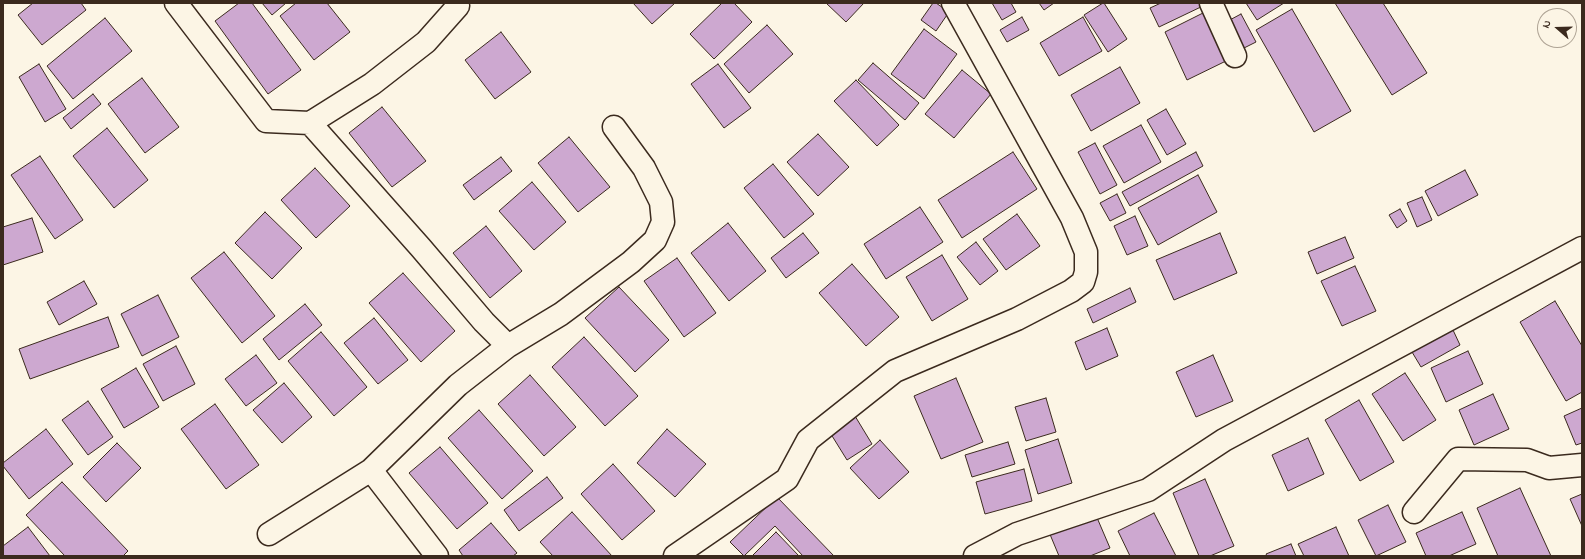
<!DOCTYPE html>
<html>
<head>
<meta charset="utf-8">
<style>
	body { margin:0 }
	#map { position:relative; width:1585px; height:559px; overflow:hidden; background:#fcf5e5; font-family:"Indie Flower",sans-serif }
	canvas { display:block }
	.frame { position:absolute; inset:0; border:4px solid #3b2a1e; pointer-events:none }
	.north { position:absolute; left:1537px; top:8px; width:40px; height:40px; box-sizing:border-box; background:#fcf5e5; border:1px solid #afa495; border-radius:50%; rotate:290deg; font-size:11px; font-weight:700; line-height:16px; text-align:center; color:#3b2a1e }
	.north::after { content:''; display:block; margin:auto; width:14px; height:18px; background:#3b2a1e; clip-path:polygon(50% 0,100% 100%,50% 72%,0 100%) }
</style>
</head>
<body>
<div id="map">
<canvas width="1585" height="559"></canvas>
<div class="frame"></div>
<div class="north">N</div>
</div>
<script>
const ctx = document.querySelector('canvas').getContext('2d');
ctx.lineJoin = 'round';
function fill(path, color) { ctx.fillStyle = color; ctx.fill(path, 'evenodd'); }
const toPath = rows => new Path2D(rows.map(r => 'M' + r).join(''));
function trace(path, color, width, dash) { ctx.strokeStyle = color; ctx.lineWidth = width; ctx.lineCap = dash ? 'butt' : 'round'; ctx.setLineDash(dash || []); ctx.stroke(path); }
const building = toPath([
	[33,3,81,3,86,10,42,45,18,15,33,3],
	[239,3,252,3,301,70,268,94,215,21,239,3],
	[262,3,286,3,272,15,262,3],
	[296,3,327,3,350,32,314,60,280,16,296,3],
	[633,3,675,3,652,24,633,3],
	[722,3,734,3,752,22,714,59,690,34,722,3],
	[826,3,864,3,846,22,826,3],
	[933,3,936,3,949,12,936,31,921,20,933,3],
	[992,3,1011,3,1016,12,1002,20,992,3],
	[1039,3,1054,3,1044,10,1039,3],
	[1103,3,1104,3,1127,39,1108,52,1084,15,1103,3],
	[1161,3,1204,3,1205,5,1159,27,1150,8,1161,3],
	[1246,3,1284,3,1257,20,1246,3],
	[1335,3,1383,3,1427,73,1392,95,1335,3],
	[1292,9,1351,111,1314,132,1256,30,1292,9],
	[1205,12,1228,60,1187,80,1165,32,1205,12],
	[1241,14,1256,42,1242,49,1226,22,1241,14],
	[1022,17,1029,30,1007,42,1000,30,1022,17],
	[1083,17,1102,51,1059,76,1040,43,1083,17],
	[105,18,132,51,73,99,47,66,105,18],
	[767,25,793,54,749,93,724,64,767,25],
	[924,29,957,54,924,99,891,74,924,29],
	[501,32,531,72,495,99,465,60,501,32],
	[873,63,919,103,905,120,858,80,873,63],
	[39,64,66,109,45,122,19,77,39,64],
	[718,64,751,108,724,128,691,84,718,64],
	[1120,67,1140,103,1091,131,1071,95,1120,67],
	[962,70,991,94,954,138,925,114,962,70],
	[142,78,179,127,145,153,108,104,142,78],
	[856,80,899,125,877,146,834,101,856,80],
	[93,94,101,104,71,129,63,118,93,94],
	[382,107,426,161,392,187,349,133,382,107],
	[1166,109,1186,144,1167,155,1147,120,1166,109],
	[1141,125,1161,162,1124,183,1103,146,1141,125],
	[107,128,148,180,114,208,73,156,107,128],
	[818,134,849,167,818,196,787,162,818,134],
	[569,137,610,187,578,212,538,163,569,137],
	[1095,143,1117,185,1100,194,1078,152,1095,143],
	[1013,152,1037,189,962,238,938,200,1013,152],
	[1196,152,1203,166,1130,206,1122,192,1196,152],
	[40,156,83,220,55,239,11,175,40,156],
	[501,157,512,171,474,200,463,185,501,157],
	[773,164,814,214,784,238,744,188,773,164],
	[315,168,350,206,316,238,281,200,315,168],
	[1465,170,1478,195,1438,216,1425,191,1465,170],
	[1198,175,1217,212,1158,245,1138,208,1198,175],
	[532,182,566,222,534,250,499,211,532,182],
	[1117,194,1126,213,1110,221,1100,203,1117,194],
	[1422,197,1432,220,1417,227,1407,203,1422,197],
	[920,207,943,242,886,279,864,244,920,207],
	[1400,209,1407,221,1397,228,1389,215,1400,209],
	[265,212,302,248,272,279,235,243,265,212],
	[1017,214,1040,246,1006,270,983,239,1017,214],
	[1135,216,1148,246,1127,255,1114,226,1135,216],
	[32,218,43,252,3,265,3,227,32,218],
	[728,223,766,271,729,301,691,253,728,223],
	[486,226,522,271,490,298,453,253,486,226],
	[803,233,819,253,786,278,771,258,803,233],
	[1220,233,1237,273,1174,300,1156,260,1220,233],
	[1345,237,1354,258,1317,274,1308,252,1345,237],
	[976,242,998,271,980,285,957,257,976,242],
	[224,252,275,316,242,343,191,278,224,252],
	[942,255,968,299,932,321,906,277,942,255],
	[677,258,716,313,684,337,644,281,677,258],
	[852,264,899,317,866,346,819,293,852,264],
	[1355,266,1376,311,1342,326,1321,281,1355,266],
	[403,273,455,331,421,362,369,303,403,273],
	[84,281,97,304,59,325,47,302,84,281],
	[619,287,669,340,635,372,585,318,619,287],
	[1130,288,1136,302,1093,323,1087,309,1130,288],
	[158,295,179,337,142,356,121,314,158,295],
	[1555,301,1582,346,1582,392,1566,401,1520,322,1555,301],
	[305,304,322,325,279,360,263,339,305,304],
	[108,317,119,347,30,379,19,349,108,317],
	[374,318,408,360,378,384,344,343,374,318],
	[1107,328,1118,356,1086,370,1075,342,1107,328],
	[1453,330,1460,345,1421,367,1412,352,1453,330],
	[321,332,367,387,334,416,288,361,321,332],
	[584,337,638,396,605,426,552,367,584,337],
	[176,346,195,384,163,401,143,364,176,346],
	[1468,351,1483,384,1446,402,1431,368,1468,351],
	[256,355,277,383,246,406,225,379,256,355],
	[1213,355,1233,401,1196,417,1176,372,1213,355],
	[136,368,159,407,124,428,101,389,136,368],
	[1405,373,1436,420,1403,441,1372,394,1405,373],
	[530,375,576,427,544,456,498,404,530,375],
	[956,378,983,442,941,459,914,396,956,378],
	[284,383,312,417,282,443,253,410,284,383],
	[1493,394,1509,429,1474,445,1459,410,1493,394],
	[1046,398,1056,432,1026,441,1015,407,1046,398],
	[1359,400,1394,462,1360,481,1325,420,1359,400],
	[88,401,113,437,88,455,62,420,88,401],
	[215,404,259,465,226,489,181,429,215,404],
	[1582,408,1582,443,1576,445,1564,416,1582,408],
	[479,410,533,471,502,499,448,438,479,410],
	[855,416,872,444,847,460,829,431,855,416],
	[46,429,73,464,29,499,3,466,3,463,46,429],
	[667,429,706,464,675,497,637,463,667,429],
	[1308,438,1324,474,1288,491,1272,455,1308,438],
	[1058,439,1072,483,1038,494,1025,450,1058,439],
	[880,440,909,472,879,499,850,468,880,440],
	[1008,442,1015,464,972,477,965,455,1008,442],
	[117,443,141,468,106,502,83,477,117,443],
	[440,447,488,503,457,529,409,473,440,447],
	[613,464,655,511,622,540,581,494,613,464],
	[1024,469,1032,501,985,514,976,482,1024,469],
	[547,477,563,498,519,531,504,510,547,477],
	[1205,479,1234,546,1210,556,1199,556,1173,493,1205,479],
	[62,482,128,551,123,556,65,556,26,515,62,482],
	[1520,488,1551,556,1498,556,1477,508,1520,488],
	[1582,494,1582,526,1570,499,1582,494],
	[777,497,834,556,803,556,775,526,744,556,730,542,777,497],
	[1388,505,1406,542,1376,556,1358,520,1388,505],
	[572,512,612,556,553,556,540,542,572,512],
	[1462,512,1476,544,1449,556,1426,556,1416,533,1462,512],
	[1095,513,1110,548,1090,556,1059,556,1049,532,1095,513],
	[1154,513,1176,556,1130,556,1118,531,1154,513],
	[491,523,517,553,513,556,463,556,459,550,491,523],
	[28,527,50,556,3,556,3,546,28,527],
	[1336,527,1349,556,1304,556,1298,544,1336,527],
	[776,532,799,556,752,556,776,532],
	[1291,544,1296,556,1267,556,1266,554,1291,544]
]);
fill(building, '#cda8d0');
trace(building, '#3b2a1e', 1);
const minor = toPath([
	[176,3,266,121,310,123,372,84,426,42,458,6],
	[1211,3,1235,56],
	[310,123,421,248,484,322,508,346],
	[1414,512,1458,459,1527,460,1549,468,1582,465],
	[269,534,371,470],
	[437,556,371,470,458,385,508,346,561,314,631,262,655,240,663,222,661,202,644,168,614,127],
	[675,556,787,479,808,440,895,371,1017,319,1071,291,1083,282,1086,272,1086,252,1072,218,953,3],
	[975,556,1017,534,1148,490,1224,440,1582,248]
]);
trace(minor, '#3b2a1e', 25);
trace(minor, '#fcf5e5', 22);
</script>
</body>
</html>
